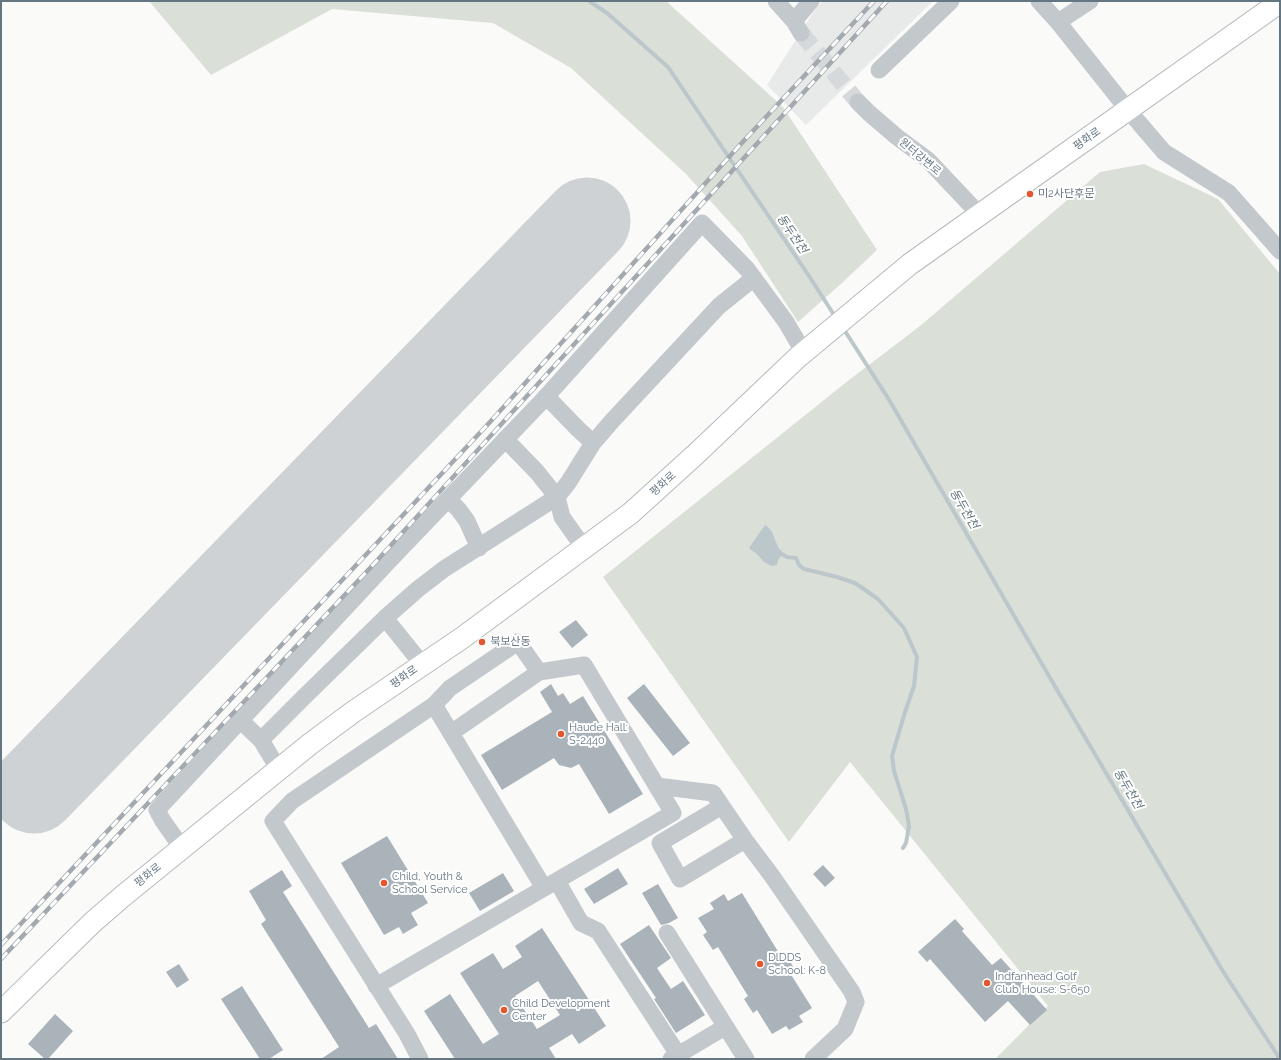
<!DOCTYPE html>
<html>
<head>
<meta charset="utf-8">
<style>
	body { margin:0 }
	#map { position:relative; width:1281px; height:1060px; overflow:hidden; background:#fafaf8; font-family:Raleway,sans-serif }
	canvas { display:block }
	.frame { position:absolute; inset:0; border:2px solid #657683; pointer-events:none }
</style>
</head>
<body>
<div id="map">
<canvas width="1281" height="1060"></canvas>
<div class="frame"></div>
</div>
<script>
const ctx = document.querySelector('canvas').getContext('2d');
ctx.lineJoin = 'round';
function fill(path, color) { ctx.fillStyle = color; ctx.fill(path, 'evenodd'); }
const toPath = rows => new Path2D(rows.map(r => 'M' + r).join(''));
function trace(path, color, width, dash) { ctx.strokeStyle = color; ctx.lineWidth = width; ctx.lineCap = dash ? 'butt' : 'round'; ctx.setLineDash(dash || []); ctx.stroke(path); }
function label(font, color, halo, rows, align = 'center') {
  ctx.font = font + ' Raleway,"Noto Sans KR",sans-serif'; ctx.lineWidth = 4; ctx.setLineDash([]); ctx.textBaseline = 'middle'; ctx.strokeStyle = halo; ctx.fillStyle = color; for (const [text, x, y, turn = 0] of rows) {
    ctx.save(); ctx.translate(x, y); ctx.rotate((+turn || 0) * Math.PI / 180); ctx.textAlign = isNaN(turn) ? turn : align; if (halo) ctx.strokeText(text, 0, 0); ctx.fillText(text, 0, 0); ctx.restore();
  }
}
fill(toPath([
	[822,1,933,1,806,125,767,85,813,13]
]), '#e8e9e9');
fill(toPath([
	[149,1,666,1,783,107,877,250,843,282,798,322,742,236,686,174,571,68,493,23,332,9,211,75],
	[1144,164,1218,199,1280,274,1280,1059,995,1059,1048,1006,850,762,789,842,603,577,849,380,920,326,1100,172]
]), '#dadfd7');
fill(toPath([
	[765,525,768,527,772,532,778,547,783,553,778,560,777,565,772,566,764,562,757,554,749,548]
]), '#bbc7cb');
trace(toPath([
	[589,1,607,13,668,67,809,276,836,318],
	[843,328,888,398,1053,683,1224,973,1280,1059],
	[778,552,787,557,796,558,799,565,804,569,837,577,855,583,878,599,904,628,917,657,914,686,905,712,892,756,894,771,906,809,909,826,906,843,903,848]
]), '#bbc7cb', 4);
trace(toPath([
	[34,790,587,221]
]), '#ced2d4', 87);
fill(toPath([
	[576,620,588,635,572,648,559,632],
	[551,684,558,696,563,693,570,704,583,696,643,794,609,814,579,764,571,768,559,765,554,758,502,790,481,755,552,712,540,692],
	[644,684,690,743,673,756,627,698],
	[387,836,428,903,411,913,418,925,403,934,399,927,384,935,341,863],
	[823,865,835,878,825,887,813,874],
	[618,868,628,884,594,904,584,889],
	[282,870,292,886,283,892,369,1028,376,1024,398,1059,321,1059,339,1047,261,924,266,920,249,891],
	[503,873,514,891,480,911,469,893],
	[658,884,678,918,669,923,661,925,642,893],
	[742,893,782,958,787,956,795,970,790,973,812,1008,799,1016,803,1022,789,1030,786,1026,772,1034,757,1010,753,1013,744,999,748,996,718,947,713,950,703,935,707,932,698,918,714,909,710,903,724,894,728,901],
	[955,919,964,929,962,931,992,965,1001,958,1047,1010,1030,1025,1008,1001,985,1022,930,959,927,962,918,952],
	[649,925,671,958,657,968,671,989,683,981,705,1015,676,1033,654,999,656,998,620,944],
	[542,928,606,1026,579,1044,572,1034,549,1048,556,1059,455,1059,424,1011,450,994,483,1044,499,1034,460,973,493,953,503,969,522,957,515,946],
	[538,981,560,1015,537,1029,515,996],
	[179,964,189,980,177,988,166,972],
	[242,986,283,1050,269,1059,260,1059,221,999],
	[55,1014,73,1031,48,1059,45,1059,28,1044]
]), '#aab3b9');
trace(toPath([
	[801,33,858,102]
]), '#d5d9db', 17, [17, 8]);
const major = toPath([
	[1,1012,93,922,123,896,310,744,353,712,462,638,631,513,696,454,797,358,910,264,1280,2]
]);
trace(major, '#b5babe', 23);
trace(toPath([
	[776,1,794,21,801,33],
	[1039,1,1058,22,1128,110,1164,152,1229,193,1280,251],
	[794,21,811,1],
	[1058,22,1090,1],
	[879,70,951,1],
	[858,102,869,113,897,137,928,160,980,215],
	[546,396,577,428,593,443],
	[505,439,537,472,557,497,562,517,584,548],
	[448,499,459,510,467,521,479,548],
	[385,618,422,664],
	[434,705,544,888],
	[240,720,261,740,279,770],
	[261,740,305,696,385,618,418,589,444,569,557,497,568,483,593,443,612,421,719,306,754,278],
	[657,786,713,793,745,840,772,876,852,992,856,1002,845,1029,813,1059],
	[722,806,660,843,680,879,745,840],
	[182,848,163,821,157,810,388,562,544,399,702,223,747,269,786,322,804,353],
	[557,881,581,923,598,931,681,1059],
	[667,933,746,1059],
	[376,986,673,813,584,665,539,672],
	[420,1059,407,1034,273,821,292,801,434,705,450,688,518,642,539,672,451,733],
	[671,1059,725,1027]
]), '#c3c8cc', 17);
trace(major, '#fff', 21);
const rail = toPath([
	[1,945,490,422,739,146,874,1],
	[1,959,372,566,887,1]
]);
trace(rail, '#a2aab0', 4.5);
trace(rail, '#fff', 3, [9]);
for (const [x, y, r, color] of [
	[1030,194,4,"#e4572e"],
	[482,642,4,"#e4572e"],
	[561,734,4,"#e4572e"],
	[384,883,4,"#e4572e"],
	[760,964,4,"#e4572e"],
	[987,983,4,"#e4572e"],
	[504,1010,4,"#e4572e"]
]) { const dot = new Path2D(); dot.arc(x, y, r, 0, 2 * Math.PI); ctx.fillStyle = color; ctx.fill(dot); trace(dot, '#fff', 1.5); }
label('11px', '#657683', '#fff', [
	["평화로",1087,139,-35],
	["원터강변로",920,157,40],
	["평화로",663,484,-42],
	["평화로",404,677,-35],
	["평화로",148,875,-39]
]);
label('11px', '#657683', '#fff', [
	["미2사단후문",1038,194],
	["북보산동",490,642],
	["Haude Hall:",569,728],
	["S-2440",569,741],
	["Child, Youth &",392,877],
	["School Service",392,890],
	["DlDDS",768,958],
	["School: K-8",768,971],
	["Indfanhead Golf",995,977],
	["Club House: S-650",995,990],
	["Child Development",512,1004],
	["Center",512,1017]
], 'left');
label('italic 12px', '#60757c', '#fff', [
	["동두천천",792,234,56],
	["동두천천",964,509,60],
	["동두천천",1128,789,60]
]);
</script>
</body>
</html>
